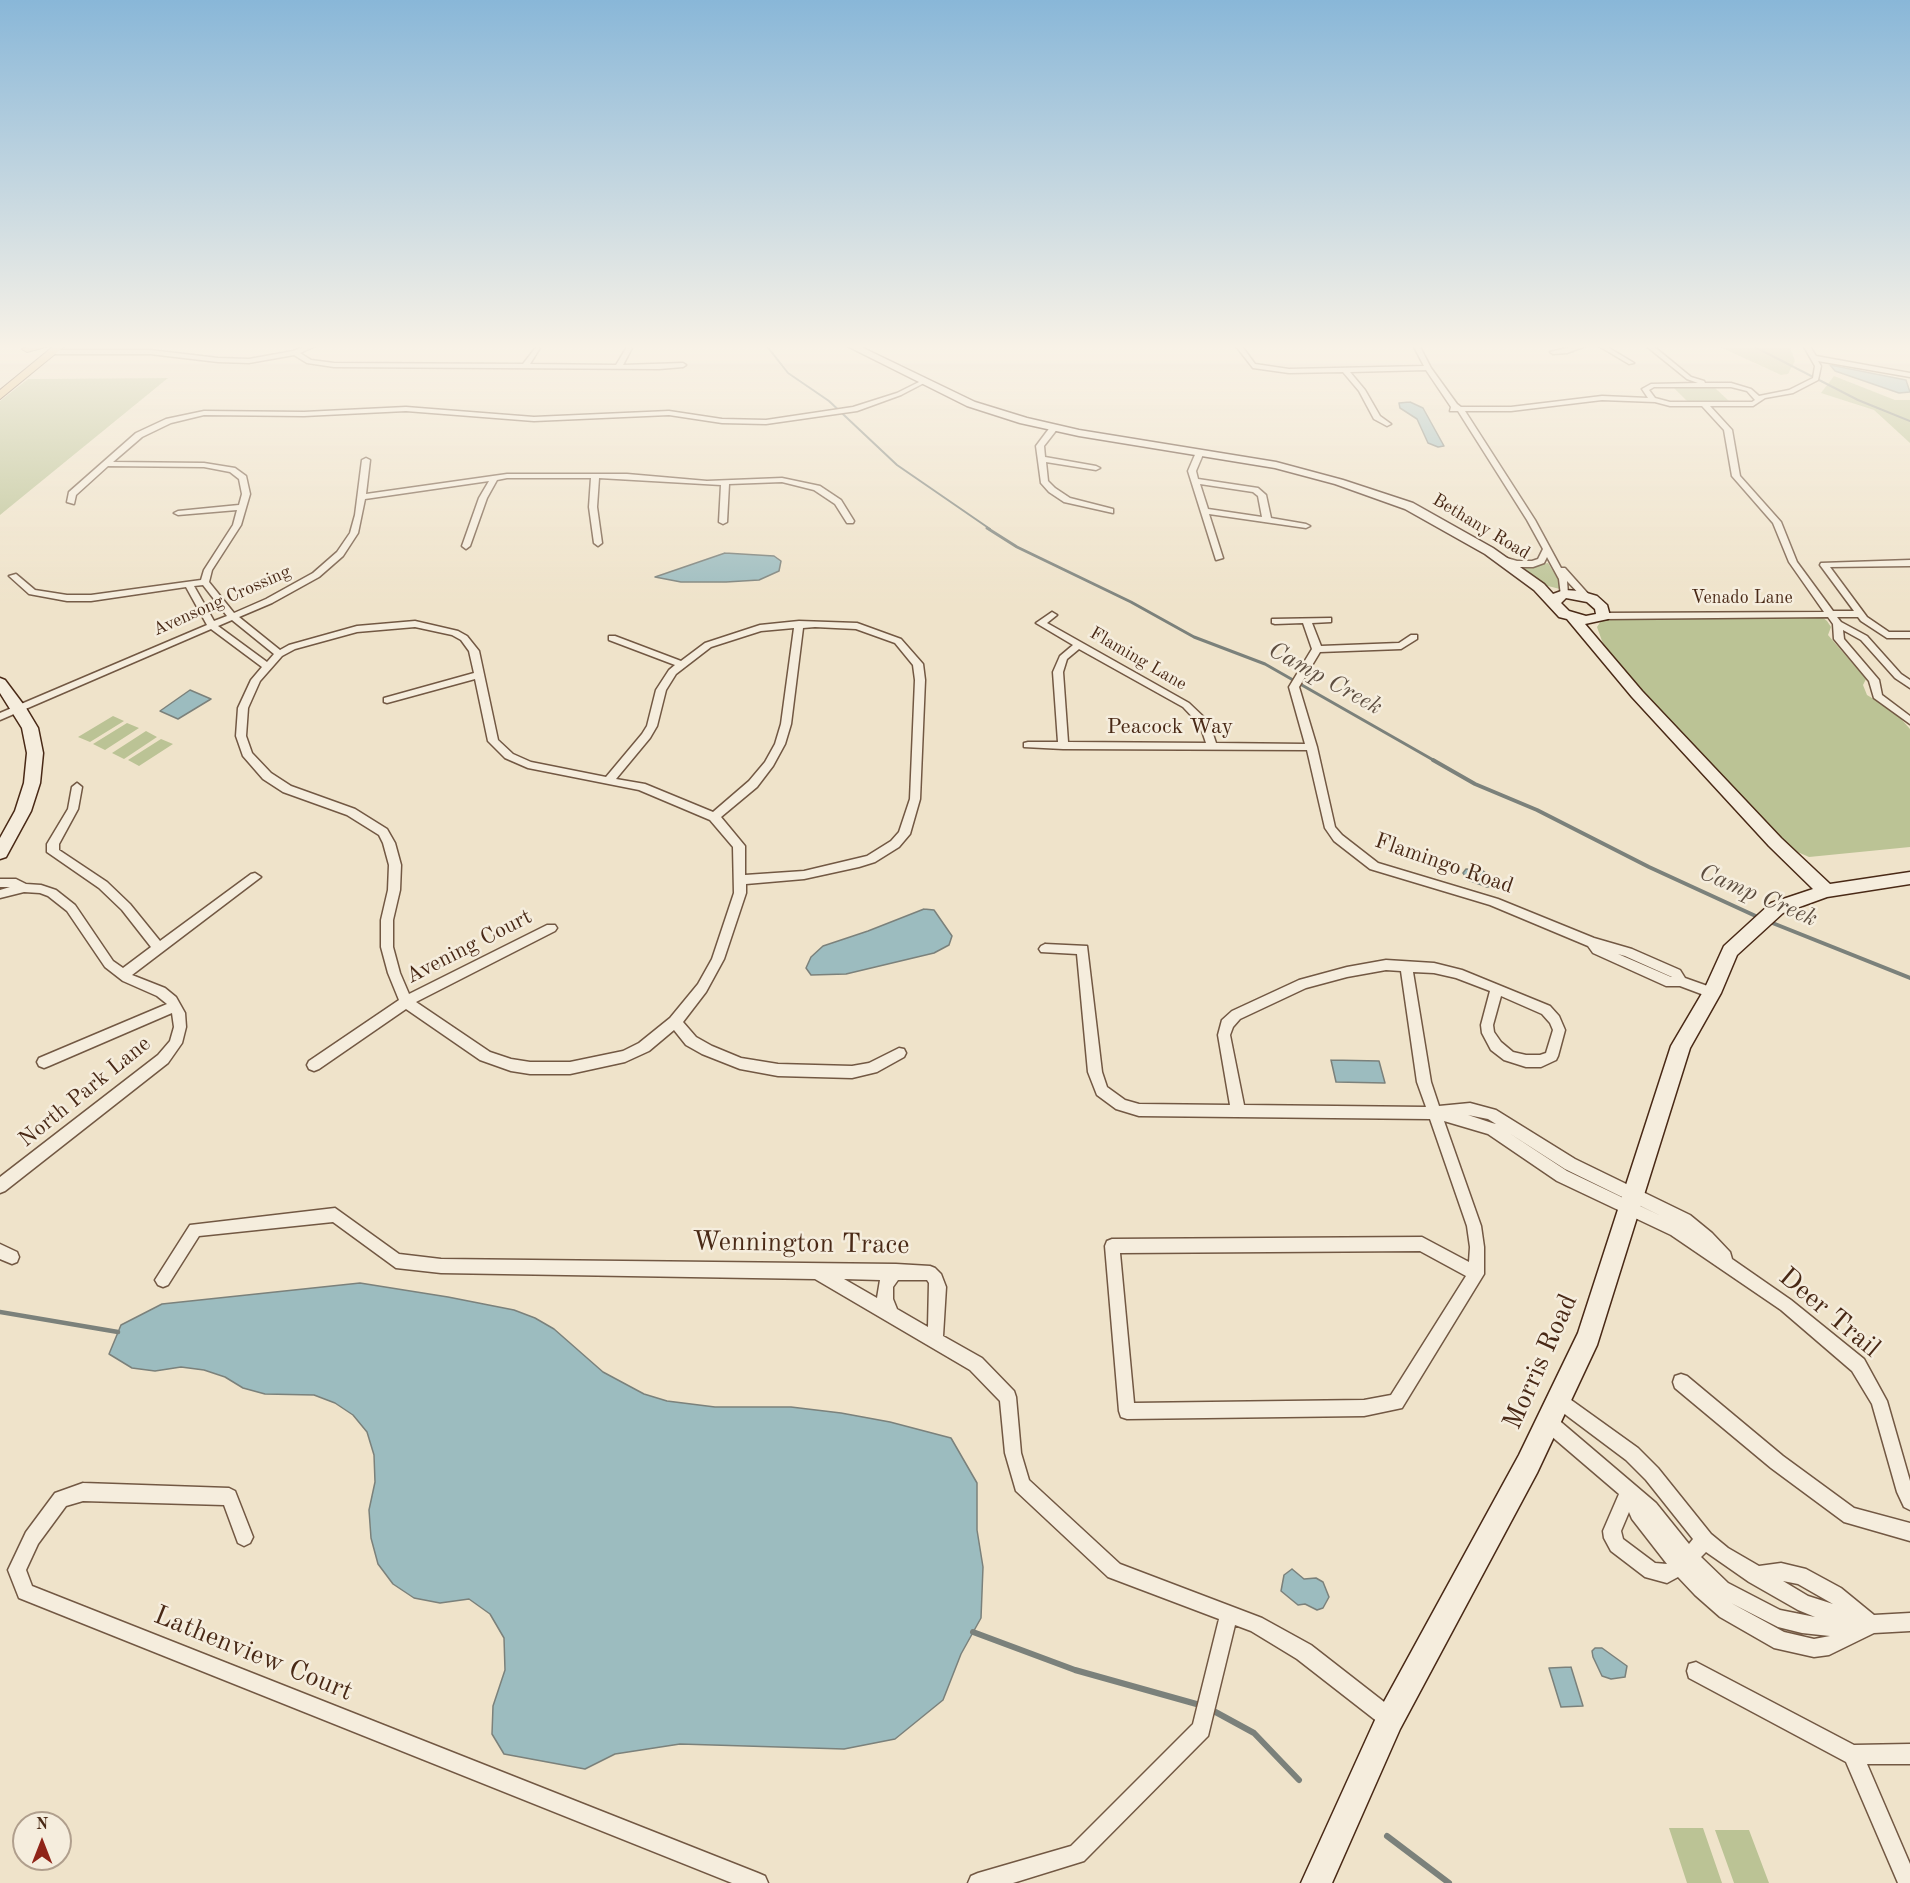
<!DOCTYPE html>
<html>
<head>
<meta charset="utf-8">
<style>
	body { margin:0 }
	#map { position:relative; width:1910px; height:1883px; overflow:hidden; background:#efe3ca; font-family:"Old Standard TT",serif }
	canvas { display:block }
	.north { position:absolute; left:12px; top:1811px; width:60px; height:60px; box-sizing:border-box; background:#f5eddd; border:2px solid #b09f8d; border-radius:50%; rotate:0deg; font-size:16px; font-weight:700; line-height:24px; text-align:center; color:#492916 }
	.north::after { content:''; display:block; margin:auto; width:21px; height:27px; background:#8f2418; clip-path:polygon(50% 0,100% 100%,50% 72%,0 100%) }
</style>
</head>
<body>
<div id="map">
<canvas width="1910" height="1883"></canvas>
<div class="north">N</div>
</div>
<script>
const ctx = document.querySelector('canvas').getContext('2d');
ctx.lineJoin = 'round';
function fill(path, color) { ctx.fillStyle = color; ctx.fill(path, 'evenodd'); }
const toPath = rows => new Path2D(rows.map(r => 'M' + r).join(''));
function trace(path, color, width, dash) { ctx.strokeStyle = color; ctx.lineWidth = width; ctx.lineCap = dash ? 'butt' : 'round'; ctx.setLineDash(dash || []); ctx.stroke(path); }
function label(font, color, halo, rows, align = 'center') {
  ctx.font = font + ' "Old Standard TT",serif'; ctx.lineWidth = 5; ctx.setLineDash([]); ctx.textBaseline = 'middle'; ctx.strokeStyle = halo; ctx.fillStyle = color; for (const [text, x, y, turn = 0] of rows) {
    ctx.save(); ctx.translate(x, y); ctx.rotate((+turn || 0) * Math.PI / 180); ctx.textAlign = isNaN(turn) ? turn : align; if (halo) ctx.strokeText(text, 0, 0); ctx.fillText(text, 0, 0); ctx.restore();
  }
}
fill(toPath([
	[1716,345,1789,345,1795,361,1788,374,1781,375],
	[1834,376,1895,400,1910,400,1910,443,1874,410,1821,393],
	[168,378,0,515,0,401,28,379],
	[1674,388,1715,388,1729,401,1687,401],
	[1548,563,1558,579,1560,589,1544,585,1521,568],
	[1800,616,1822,617,1827,621,1831,627,1828,635,1866,679,1863,685,1867,695,1895,712,1910,729,1910,847,1809,857,1793,850,1615,662,1602,641,1597,627,1601,621,1619,617,1722,617,1729,619],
	[113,716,124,721,90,742,78,737],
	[127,723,139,728,105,750,93,744],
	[146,731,157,737,124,759,112,753],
	[161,739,173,744,139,766,128,760],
	[1669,1828,1703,1828,1722,1883,1687,1883],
	[1715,1830,1749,1830,1769,1883,1734,1883]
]), '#bbc395');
const water = toPath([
	[1830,365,1906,380,1910,392,1899,393,1835,371,1830,365],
	[1410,402,1423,408,1444,446,1438,447,1428,443,1417,419,1400,408,1399,403,1410,402],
	[725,553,774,556,781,561,779,571,759,580,726,582,681,582,655,577,725,553],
	[190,690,211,699,178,719,160,711,190,690],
	[1466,869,1482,870,1494,879,1496,885,1487,887,1468,880,1463,873,1466,869],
	[924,909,934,910,952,936,949,945,934,953,846,974,811,975,806,968,811,957,823,946,868,931,924,909],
	[1331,1060,1379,1061,1385,1083,1336,1082,1331,1060],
	[360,1283,448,1297,514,1310,535,1318,554,1329,603,1372,644,1394,667,1401,715,1407,791,1407,841,1413,890,1422,951,1438,977,1483,977,1530,983,1567,981,1618,961,1654,943,1700,895,1739,844,1749,680,1744,615,1754,585,1769,504,1754,492,1734,493,1706,505,1670,504,1638,490,1614,469,1599,440,1603,414,1598,393,1584,378,1564,371,1538,369,1510,375,1482,374,1455,367,1432,353,1415,335,1403,314,1395,265,1394,243,1388,225,1377,204,1370,181,1367,155,1371,132,1368,109,1354,121,1325,162,1304,360,1283],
	[1292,1569,1304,1579,1316,1578,1323,1582,1329,1597,1323,1608,1317,1610,1305,1604,1298,1605,1281,1591,1284,1575,1292,1569],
	[1595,1648,1602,1648,1627,1666,1625,1677,1611,1679,1602,1676,1593,1657,1592,1651,1595,1648],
	[1571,1667,1583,1706,1561,1707,1549,1668,1571,1667]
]);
fill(water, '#9cbcbf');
trace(water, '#7b817b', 1.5);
trace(toPath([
	[766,345,788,373,829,401,897,465,990,529],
	[1751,345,1858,400,1910,421]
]), '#7b817b', 2);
trace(toPath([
	[987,528,1017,547,1131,602,1194,637,1265,664,1435,761]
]), '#7b817b', 3);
trace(toPath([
	[1433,760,1475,784,1537,810,1649,867,1760,918],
	[1770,922,1910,978]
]), '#7b817b', 4);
trace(toPath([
	[0,1312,118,1332]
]), '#7b817b', 4.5);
trace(toPath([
	[973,1632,1075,1670,1200,1705],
	[1210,1709,1254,1733,1299,1780],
	[1387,1836,1449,1883]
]), '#7b817b', 6);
const street = toPath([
	[310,345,318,345,300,353,311,360,334,363,523,364,537,346,540,348,530,364,616,365,627,347,629,346,632,348,623,365,683,363,686,365,683,367,659,369,334,367,307,363,294,355,249,363,218,362,150,354,52,354,49,352,52,350,150,350,218,358,249,359,293,351,310,345],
	[1235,345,1241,345,1255,364,1289,369,1424,366,1413,345,1419,345,1431,368,1457,404,1461,407,1511,407,1602,396,1648,398,1642,389,1651,384,1698,383,1687,379,1645,345,1652,345,1691,377,1704,381,1705,383,1731,383,1751,389,1759,396,1789,390,1813,378,1815,366,1803,345,1809,345,1816,356,1910,373,1910,377,1818,361,1821,366,1818,380,1793,393,1765,398,1753,406,1710,406,1732,430,1740,476,1781,522,1797,562,1833,611,1854,611,1820,565,1821,563,1910,560,1910,566,1830,567,1867,617,1889,632,1910,632,1910,638,1887,638,1861,621,1858,617,1837,617,1841,622,1867,636,1901,674,1910,680,1910,688,1895,678,1861,640,1843,630,1844,639,1879,680,1882,695,1910,716,1910,724,1874,698,1869,681,1834,639,1833,624,1828,617,1603,619,1598,616,1603,613,1824,612,1789,562,1773,523,1732,476,1724,430,1702,406,1670,406,1655,402,1602,400,1511,411,1465,411,1535,520,1561,568,1565,568,1591,597,1587,600,1584,599,1567,581,1568,594,1564,597,1561,596,1559,579,1547,557,1544,563,1533,567,1517,567,1497,561,1496,559,1500,556,1517,561,1532,561,1538,559,1543,549,1527,520,1458,411,1450,411,1451,407,1426,370,1350,372,1365,390,1380,416,1391,424,1387,426,1374,419,1359,391,1343,372,1289,373,1253,368,1235,345],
	[1654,387,1731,387,1747,391,1755,400,1752,402,1670,402,1655,398,1649,390,1654,387],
	[1580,345,1588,345,1567,353,1553,354,1550,352,1580,345],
	[1597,345,1604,345,1634,363,1629,364,1597,345],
	[921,381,926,382,901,395,857,411,766,424,722,423,669,415,534,421,406,411,304,416,204,415,171,423,142,437,113,462,204,463,235,468,246,476,250,494,241,525,212,570,209,582,234,613,266,599,313,573,337,552,350,533,355,515,362,460,366,458,370,460,366,494,507,474,627,474,707,481,782,478,820,486,841,500,854,521,853,523,847,523,835,504,814,490,782,482,729,484,727,522,723,524,719,522,721,485,599,478,597,507,602,543,598,546,594,543,589,507,591,478,507,478,497,480,487,498,470,546,466,549,462,546,479,498,489,481,365,499,358,533,343,556,319,577,272,603,239,617,280,650,289,645,357,626,415,621,458,631,467,636,479,651,498,740,513,754,531,762,606,777,642,734,647,726,656,690,669,670,675,665,609,640,609,636,615,636,681,661,705,643,760,625,799,621,857,623,901,639,923,664,925,680,920,799,910,834,899,847,875,862,859,867,804,879,746,884,746,893,724,959,706,992,683,1022,696,1037,712,1046,741,1058,778,1064,852,1066,869,1063,899,1048,904,1049,906,1053,904,1057,877,1072,852,1078,778,1076,740,1069,702,1054,686,1045,674,1030,649,1051,625,1062,570,1074,530,1074,511,1071,480,1060,406,1009,319,1069,314,1071,309,1069,307,1065,309,1061,399,1000,388,973,381,947,381,920,388,890,389,865,383,843,379,835,347,815,283,792,263,779,243,756,236,736,238,708,251,680,262,667,211,629,0,720,0,713,207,625,186,587,91,601,67,601,29,594,9,576,16,574,35,590,67,595,91,595,201,580,204,570,233,525,237,510,178,515,174,513,178,511,239,505,242,494,239,479,230,472,204,467,108,466,76,495,74,504,67,502,69,492,136,433,166,419,204,411,304,412,406,407,534,417,669,411,722,419,766,420,853,407,897,393,921,381],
	[203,585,227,616,214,621,194,586,203,585],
	[232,620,274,654,267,662,218,626,232,620],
	[415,627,452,635,461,640,469,651,474,673,384,698,384,702,387,703,475,679,488,741,505,758,528,768,639,790,710,820,733,847,734,893,712,959,698,984,670,1018,639,1043,623,1051,570,1062,530,1062,511,1059,490,1052,416,1002,555,931,557,928,555,925,547,925,409,994,400,973,393,947,393,920,400,890,401,865,395,843,387,829,355,809,291,786,271,773,252,753,246,736,248,708,260,681,282,656,295,649,357,632,415,627],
	[815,627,856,629,895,643,913,665,915,680,910,799,899,832,891,841,867,856,804,871,745,875,745,846,721,817,757,787,773,766,785,744,791,724,803,628,815,627],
	[794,628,781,724,775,744,765,762,749,781,713,812,645,784,616,779,650,738,657,726,666,690,676,674,711,647,761,631,794,628],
	[1051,426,1058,428,1044,446,1045,457,1096,466,1100,468,1096,470,1046,462,1048,481,1055,488,1070,498,1113,509,1113,513,1064,502,1049,492,1041,483,1036,446,1051,426],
	[1197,450,1204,452,1196,471,1198,479,1258,488,1266,495,1271,518,1306,524,1310,526,1306,528,1209,514,1223,558,1216,560,1188,471,1197,450],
	[1200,484,1253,492,1258,496,1262,517,1208,509,1200,484],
	[1052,612,1057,615,1047,623,1189,703,1209,722,1216,743,1305,744,1289,687,1312,649,1303,623,1275,624,1272,623,1272,619,1331,618,1331,622,1312,623,1321,646,1399,643,1411,635,1417,635,1417,639,1401,649,1320,652,1299,687,1317,747,1335,827,1342,835,1378,863,1498,899,1594,938,1632,949,1680,970,1685,978,1716,989,1718,993,1716,997,1712,998,1680,986,1666,986,1593,953,1588,946,1490,905,1370,869,1334,841,1325,828,1307,750,1063,749,1024,747,1024,743,1028,742,1058,742,1053,672,1060,656,1073,645,1036,623,1052,612],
	[1079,649,1183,707,1200,725,1206,743,1068,742,1063,672,1067,659,1079,649],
	[1618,954,1625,956,1672,977,1671,977,1618,954],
	[77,783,82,787,78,809,59,844,59,850,107,882,130,904,160,941,251,874,255,873,261,877,132,975,165,988,176,997,185,1013,186,1027,182,1043,168,1063,5,1191,0,1193,0,1177,158,1055,170,1041,174,1027,172,1013,49,1066,44,1068,39,1066,37,1062,39,1058,167,1004,157,996,123,981,105,967,67,911,48,896,40,893,24,892,0,898,0,890,10,887,0,887,0,879,16,879,26,884,41,885,56,890,75,905,113,961,123,968,151,947,122,910,99,888,47,852,47,844,68,809,72,787,77,783],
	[1045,944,1087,946,1102,1072,1107,1087,1125,1100,1139,1104,1230,1105,1218,1035,1222,1020,1232,1011,1299,980,1347,967,1386,960,1434,963,1462,970,1550,1006,1559,1016,1565,1030,1558,1056,1556,1060,1541,1067,1526,1067,1504,1060,1491,1050,1482,1033,1481,1025,1490,991,1456,978,1434,973,1413,972,1431,1082,1439,1106,1470,1103,1496,1110,1575,1159,1690,1215,1712,1233,1730,1252,1732,1259,1791,1300,1864,1359,1887,1401,1910,1481,1910,1510,1904,1507,1897,1492,1872,1404,1852,1371,1781,1310,1671,1235,1557,1181,1488,1134,1444,1121,1481,1226,1484,1247,1484,1274,1402,1408,1364,1416,1127,1419,1121,1417,1119,1411,1105,1246,1107,1241,1112,1239,1422,1237,1469,1262,1470,1247,1467,1226,1430,1119,1139,1116,1116,1109,1097,1095,1088,1072,1077,954,1041,952,1039,949,1041,946,1045,944],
	[1386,970,1401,971,1417,1082,1426,1107,1244,1105,1230,1035,1233,1027,1240,1019,1306,988,1347,977,1386,970],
	[1501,996,1542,1014,1550,1023,1553,1030,1546,1053,1540,1055,1526,1055,1513,1052,1501,1042,1494,1032,1493,1025,1501,996],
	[1468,1115,1488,1119,1496,1124,1492,1123,1468,1115],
	[1509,1133,1565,1169,1661,1216,1567,1171,1509,1133],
	[1420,1251,1466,1276,1391,1395,1364,1400,1134,1403,1120,1253,1420,1251],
	[335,1208,399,1254,441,1259,896,1264,930,1266,935,1268,941,1274,946,1287,943,1336,982,1358,1014,1391,1016,1397,1021,1453,1029,1480,1120,1564,1262,1618,1311,1645,1397,1712,1400,1719,1397,1726,1390,1729,1383,1726,1297,1659,1251,1631,1235,1625,1208,1736,1084,1861,1013,1883,968,1883,971,1876,978,1873,1071,1846,1193,1724,1219,1619,1108,1577,1016,1491,1005,1453,1000,1401,970,1370,815,1279,441,1273,396,1268,333,1222,199,1236,168,1285,163,1287,158,1285,155,1280,190,1225,335,1208],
	[844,1279,880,1280,877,1298,844,1279],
	[898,1280,927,1280,929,1283,928,1327,897,1309,893,1299,893,1287,898,1280],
	[0,1244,17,1252,19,1257,17,1262,12,1264,0,1259,0,1244],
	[1681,1374,1687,1376,1783,1456,1854,1508,1910,1523,1910,1541,1844,1522,1771,1468,1675,1388,1673,1382,1675,1376,1681,1374],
	[1560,1392,1638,1448,1658,1468,1711,1534,1728,1548,1759,1566,1781,1563,1806,1569,1841,1588,1874,1615,1910,1613,1910,1631,1874,1633,1829,1655,1814,1657,1774,1648,1720,1617,1695,1595,1678,1577,1667,1583,1645,1577,1611,1551,1604,1538,1603,1531,1619,1494,1543,1429,1541,1423,1543,1417,1549,1415,1555,1417,1656,1503,1689,1544,1693,1539,1646,1480,1626,1460,1554,1406,1552,1400,1554,1394,1560,1392],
	[1629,1512,1632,1519,1667,1564,1655,1563,1623,1539,1621,1531,1629,1512],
	[1706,1552,1749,1582,1798,1610,1815,1617,1780,1610,1728,1583,1701,1557,1706,1552],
	[1783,1581,1798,1584,1833,1604,1808,1596,1783,1581],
	[1731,1603,1778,1627,1802,1633,1830,1636,1814,1639,1784,1632,1731,1603],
	[83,1483,229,1488,235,1491,253,1537,250,1543,244,1546,238,1543,224,1505,83,1501,66,1506,38,1544,26,1570,32,1586,758,1873,765,1876,768,1883,732,1883,19,1598,8,1570,26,1532,55,1493,83,1483],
	[1696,1662,1854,1745,1910,1744,1910,1764,1867,1764,1910,1864,1910,1883,1898,1883,1846,1762,1689,1678,1687,1671,1689,1664,1696,1662]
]);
const secondary = toPath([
	[845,345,857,345,975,402,1027,418,1079,430,1276,462,1343,480,1413,503,1493,548,1544,584,1553,594,1564,590,1580,591,1597,596,1607,605,1610,616,1608,619,1585,624,1642,691,1781,838,1830,884,1910,872,1910,884,1827,897,1783,913,1737,955,1721,993,1690,1048,1597,1345,1537,1473,1400,1729,1332,1883,1301,1883,1380,1709,1519,1455,1578,1333,1671,1046,1704,990,1724,946,1771,903,1813,889,1769,846,1632,697,1567,619,1559,617,1534,590,1485,554,1405,509,1335,484,1275,468,1079,436,1020,423,967,406,845,345],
	[1566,598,1587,602,1595,609,1596,614,1586,616,1569,611,1561,603,1566,598],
	[0,678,5,680,26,708,38,728,43,753,40,783,31,811,6,857,0,859,0,838,15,811,24,783,27,753,22,728,0,693,0,678]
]);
const primary = toPath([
	[33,345,52,345,27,352,22,349,33,345],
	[55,345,66,345,0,399,0,390,55,345]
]);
trace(street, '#725843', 3);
trace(secondary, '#492916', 3);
trace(primary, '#492916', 2);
fill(street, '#f5eddd');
fill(secondary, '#f5eddd');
fill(primary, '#e8c285');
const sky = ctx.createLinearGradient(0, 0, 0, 608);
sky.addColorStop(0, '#89b7d8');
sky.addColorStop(0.57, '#f8f2e7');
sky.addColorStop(1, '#f8f2e700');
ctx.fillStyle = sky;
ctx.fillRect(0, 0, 1910, 608);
label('18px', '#492916', '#f5eddd', [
	["Bethany Road",1481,527,31],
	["Venado Lane",1742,598],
	["Avensong Crossing",222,601,-24],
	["Flaming Lane",1138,659,30]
]);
label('22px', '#492916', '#f5eddd', [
	["Peacock Way",1170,727],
	["Flamingo Road",1444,864,19],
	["Avening Court",469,947,-27],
	["North Park Lane",85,1092,-39]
]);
label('italic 24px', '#5e4e40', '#f5eddd', [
	["Camp Creek",1325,679,29],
	["Camp Creek",1758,896,23]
]);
label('27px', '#492916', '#f5eddd', [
	["Wennington Trace",801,1244,1],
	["Deer Trail",1829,1313,40],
	["Morris Road",1541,1362,-66],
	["Lathenview Court",253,1654,22]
]);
</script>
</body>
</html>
